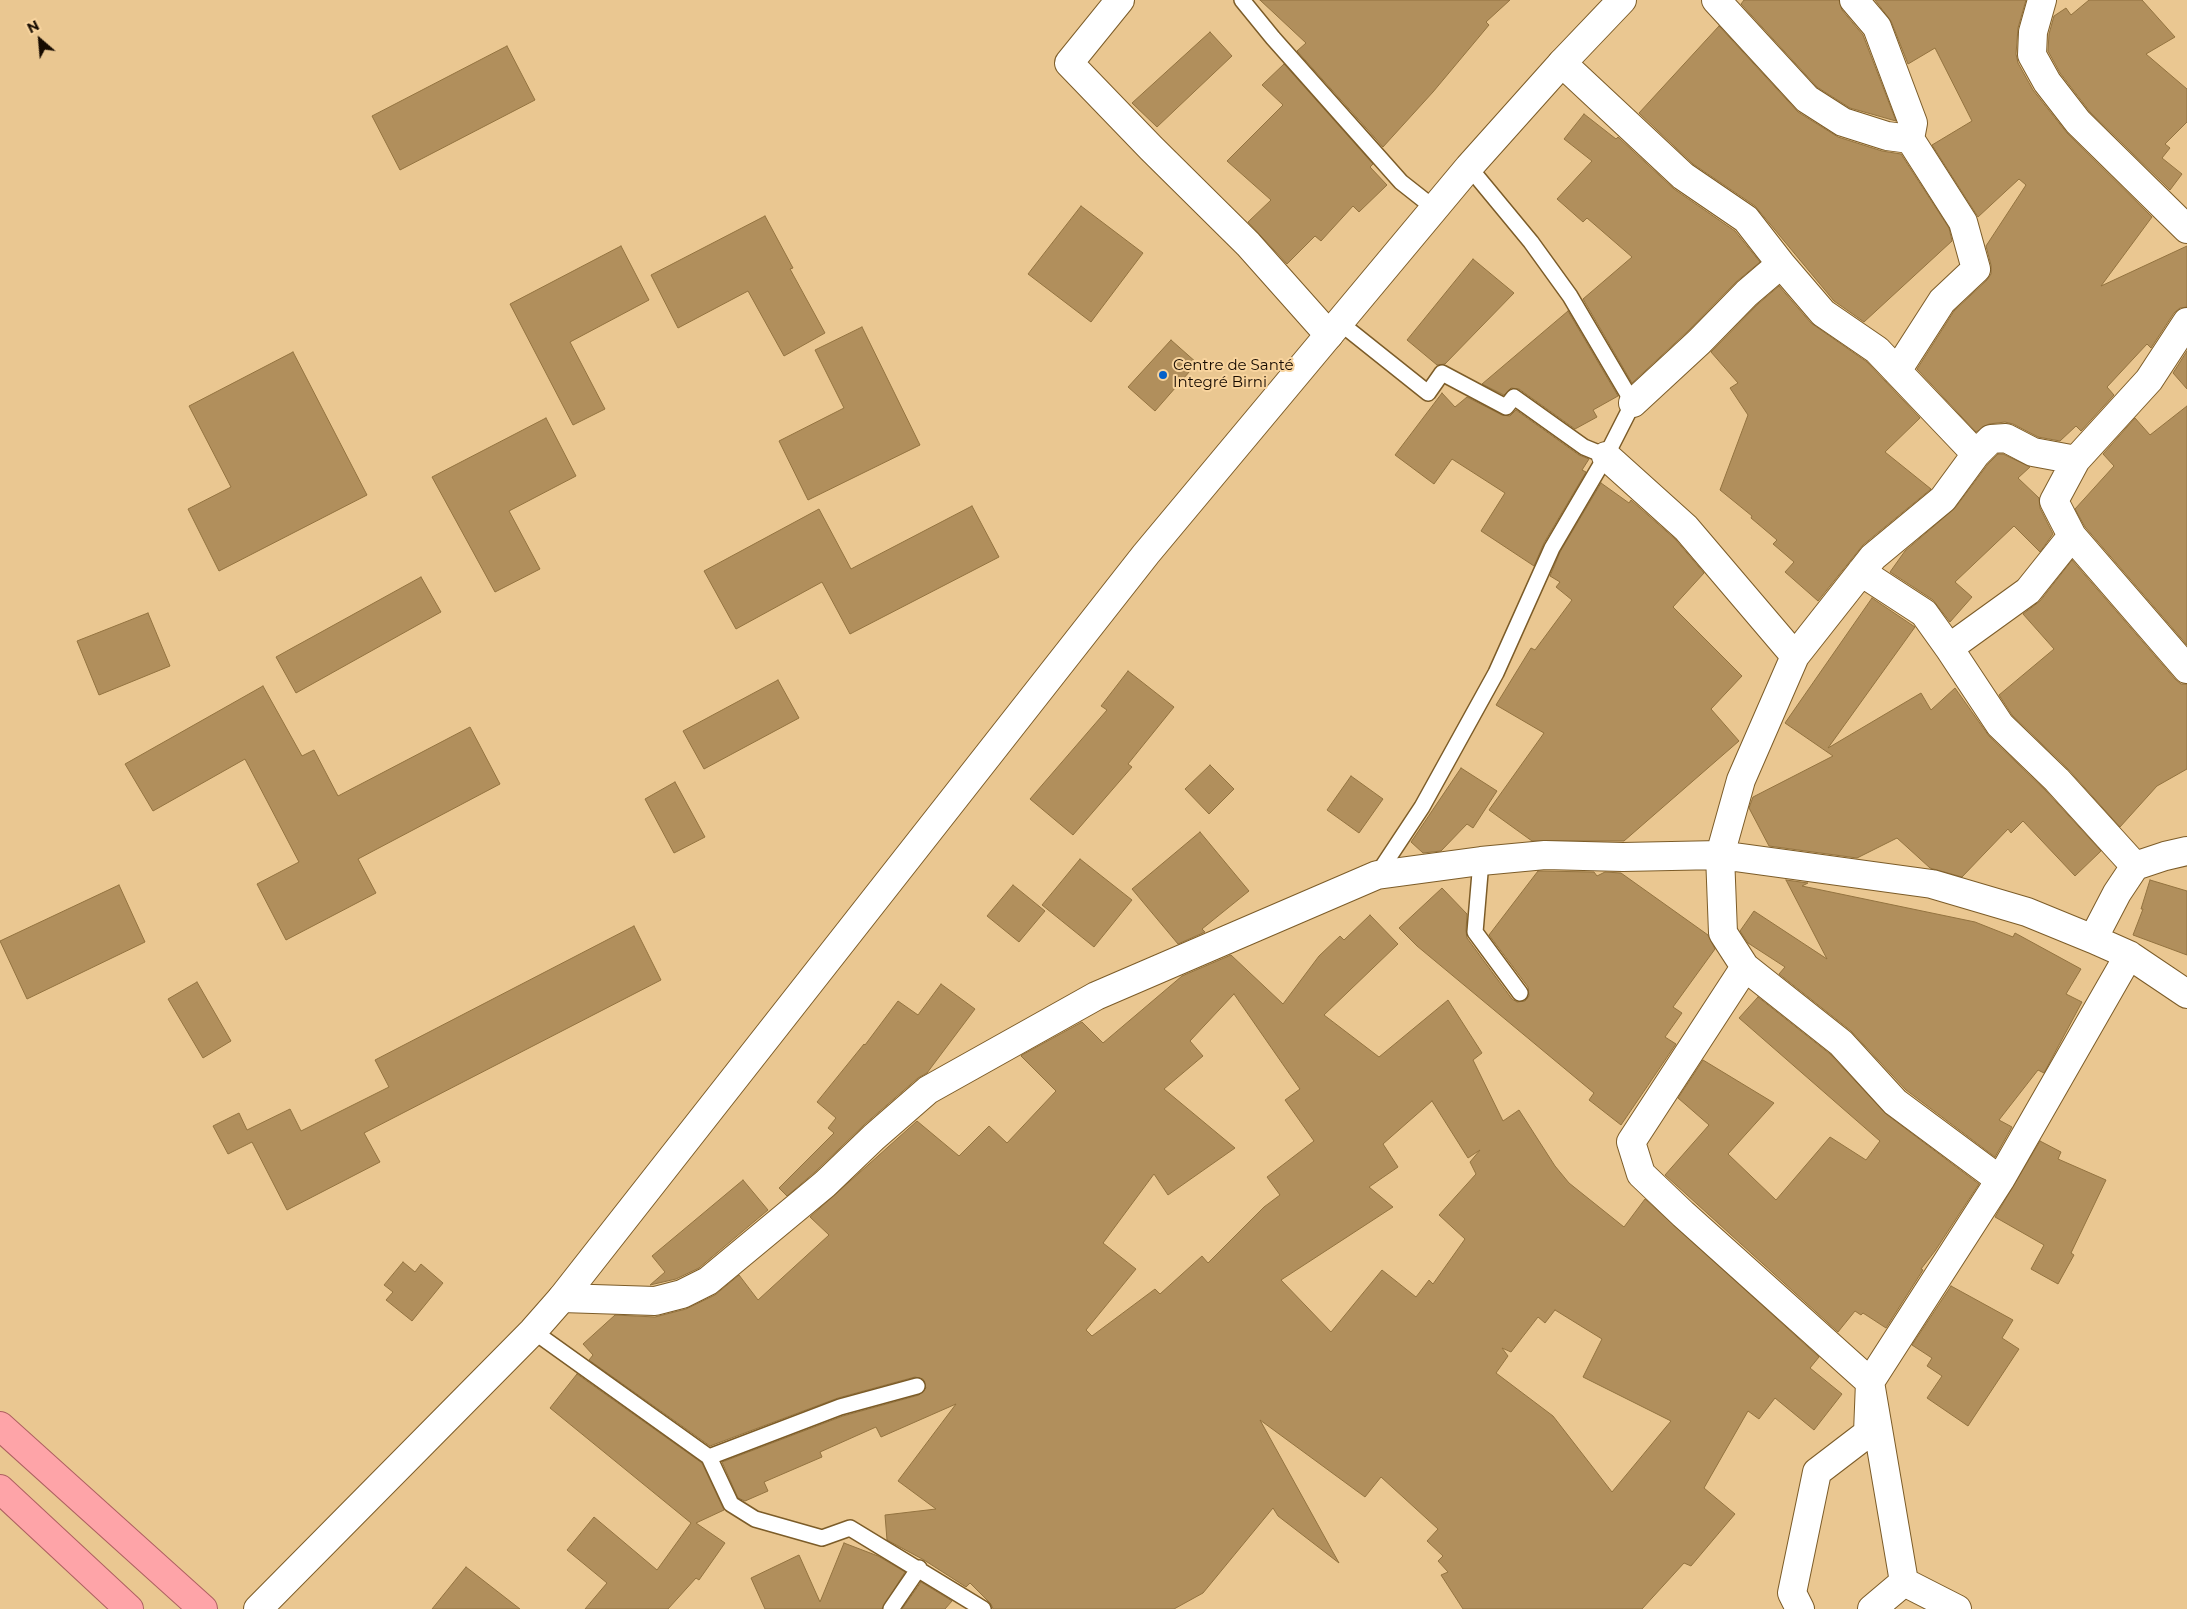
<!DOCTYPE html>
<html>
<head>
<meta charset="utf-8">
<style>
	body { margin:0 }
	#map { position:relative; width:2187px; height:1609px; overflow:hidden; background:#eac791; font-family:Montserrat,sans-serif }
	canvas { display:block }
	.north { position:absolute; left:15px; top:15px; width:50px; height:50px; -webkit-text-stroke:4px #f8d49e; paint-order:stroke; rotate:333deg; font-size:14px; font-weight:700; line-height:20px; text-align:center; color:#170b00 }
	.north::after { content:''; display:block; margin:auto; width:18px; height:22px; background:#170b00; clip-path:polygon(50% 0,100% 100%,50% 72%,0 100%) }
</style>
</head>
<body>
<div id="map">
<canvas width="2187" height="1609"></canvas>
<div class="north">N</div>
</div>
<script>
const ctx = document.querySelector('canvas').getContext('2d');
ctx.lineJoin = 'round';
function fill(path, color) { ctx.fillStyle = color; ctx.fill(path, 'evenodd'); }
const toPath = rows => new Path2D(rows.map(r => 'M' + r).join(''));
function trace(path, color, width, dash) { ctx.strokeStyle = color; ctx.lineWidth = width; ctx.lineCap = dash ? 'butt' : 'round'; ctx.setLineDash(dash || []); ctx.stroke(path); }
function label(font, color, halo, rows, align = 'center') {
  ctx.font = font + ' Montserrat,sans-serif'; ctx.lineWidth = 4; ctx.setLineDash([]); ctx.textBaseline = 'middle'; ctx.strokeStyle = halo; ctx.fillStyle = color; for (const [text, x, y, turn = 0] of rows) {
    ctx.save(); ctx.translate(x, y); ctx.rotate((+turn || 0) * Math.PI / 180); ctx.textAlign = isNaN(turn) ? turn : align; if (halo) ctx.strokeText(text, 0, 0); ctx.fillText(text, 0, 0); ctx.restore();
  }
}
const building = toPath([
	[1260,0,1510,0,1486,22,1489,25,1433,92,1383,147,1297,51,1306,43,1260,0],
	[1744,0,1839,0,1842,10,1863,35,1896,121,1850,108,1817,87,1741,4,1744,0],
	[1875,0,2026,0,2018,28,2016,54,2018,63,2033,90,2067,133,2152,217,2101,286,2187,246,2187,307,2180,308,2174,313,2151,348,2147,344,2107,387,2114,395,2081,431,2076,426,2060,441,2038,437,2013,424,2005,422,1989,424,1976,432,1917,369,1954,311,1987,280,1991,274,1991,265,1986,246,2026,185,2019,179,1978,217,1932,145,1972,121,1935,48,1908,64,1891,21,1875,0],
	[2089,0,2142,0,2175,37,2146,54,2187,89,2187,122,2165,144,2170,148,2162,158,2182,174,2170,190,2090,112,2060,73,2048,51,2049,34,2054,16,2066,8,2071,15,2089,0],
	[1719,26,1798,112,1838,137,1882,151,1901,154,1949,228,1952,241,1864,322,1834,301,1755,206,1693,164,1639,113,1719,26],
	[1210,32,1232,56,1157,127,1132,103,1210,32],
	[507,46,535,100,400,170,372,116,507,46],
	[1284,64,1373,164,1370,167,1387,185,1359,212,1353,206,1321,241,1315,236,1287,264,1248,222,1271,200,1227,161,1283,105,1262,85,1284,64],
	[1584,114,1616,139,1618,137,1674,189,1735,231,1760,262,1736,282,1688,331,1632,383,1583,299,1632,257,1587,218,1583,222,1557,199,1592,161,1564,139,1584,114],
	[1081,206,1143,253,1091,322,1028,274,1081,206],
	[765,216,793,268,790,269,825,333,784,356,748,291,678,328,651,275,765,216],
	[621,246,649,300,570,342,605,409,573,425,510,304,621,246],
	[1473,259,1514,293,1445,364,1437,365,1407,340,1473,259],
	[1779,286,1811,323,1867,362,1920,418,1885,452,1931,489,1863,545,1818,601,1785,572,1794,562,1773,544,1777,540,1751,518,1752,516,1720,490,1748,415,1730,388,1738,383,1711,352,1758,304,1779,286],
	[1568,311,1618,396,1593,410,1597,417,1575,429,1519,389,1511,388,1504,395,1482,384,1568,311],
	[862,327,920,445,808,500,779,441,844,408,815,350,862,327],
	[1171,340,1197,363,1155,411,1128,387,1171,340],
	[2187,351,2187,389,2173,373,2187,351],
	[293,352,367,495,219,571,188,509,231,487,189,406,293,352],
	[1442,393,1455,407,1467,397,1502,415,1510,416,1516,410,1579,455,1589,459,1582,470,1586,472,1544,543,1534,566,1481,531,1505,493,1452,459,1434,484,1395,455,1442,393],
	[2187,406,2187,645,2085,527,2075,509,2114,466,2103,454,2135,418,2150,435,2187,406],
	[546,418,576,476,509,511,540,569,495,592,432,477,546,418],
	[1998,454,2003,454,2030,467,2018,478,2039,498,2040,508,2053,534,2040,552,2014,526,1955,582,1972,597,1950,622,1933,600,1890,572,1905,551,1955,508,1988,464,1998,454],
	[1601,483,1629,503,1631,500,1675,539,1704,573,1673,607,1742,676,1711,709,1739,741,1624,841,1532,841,1489,810,1544,733,1496,705,1531,648,1535,650,1572,600,1556,587,1560,582,1550,576,1560,552,1601,483],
	[972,506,999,557,850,634,822,582,736,629,704,571,819,509,851,569,972,506],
	[2072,560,2175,679,2181,684,2187,684,2187,769,2157,786,2120,827,2068,769,2012,715,1999,695,2054,649,2023,614,2040,601,2072,560],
	[421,577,441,612,296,693,276,657,421,577],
	[1872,598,1915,627,1828,748,1921,693,1931,710,1955,688,1989,736,2046,791,2101,851,2075,876,2023,821,2011,833,2008,829,1962,877,1930,868,1897,838,1857,858,1769,846,1749,808,1753,797,1833,756,1785,723,1872,598],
	[148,613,170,666,99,695,77,641,148,613],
	[1128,671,1174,707,1128,764,1132,767,1073,835,1030,799,1107,710,1101,706,1128,671],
	[778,680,799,718,704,769,683,731,778,680],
	[263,686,302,756,314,750,338,796,470,727,500,784,358,859,376,893,286,940,257,884,299,862,245,759,153,811,125,764,263,686],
	[1210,765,1234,789,1209,814,1185,789,1210,765],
	[1461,768,1497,791,1473,828,1467,824,1441,851,1423,853,1411,842,1461,768],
	[1351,776,1383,799,1359,833,1327,810,1351,776],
	[675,782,705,837,674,853,645,799,675,782],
	[1200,832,1249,891,1202,929,1205,932,1178,944,1132,889,1200,832],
	[1080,859,1132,900,1094,947,1042,905,1080,859],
	[1538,871,1594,872,1597,876,1605,872,1621,873,1708,935,1715,949,1673,1007,1682,1013,1665,1037,1676,1044,1621,1125,1589,1100,1594,1093,1417,946,1399,928,1442,888,1467,914,1466,931,1467,938,1512,999,1517,1002,1525,1001,1529,996,1528,987,1489,935,1538,871],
	[1786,880,1808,883,1802,886,1975,922,2013,937,2015,933,2081,969,2066,994,2082,1002,2044,1073,2038,1070,1999,1120,2012,1127,1995,1157,1906,1090,1851,1031,1779,974,1785,967,1748,943,1740,931,1754,911,1827,959,1786,880],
	[2150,880,2187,891,2187,955,2133,935,2143,909,2141,909,2150,880],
	[119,885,145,942,27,999,0,941,119,885],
	[1013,885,1045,911,1019,942,987,916,1013,885],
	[1370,915,1398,944,1324,1015,1379,1057,1448,1000,1482,1053,1473,1060,1503,1121,1519,1110,1555,1166,1569,1183,1624,1227,1645,1199,1819,1357,1810,1368,1842,1394,1814,1430,1775,1398,1759,1419,1748,1411,1704,1488,1735,1514,1691,1566,1684,1563,1642,1609,1463,1609,1441,1575,1448,1572,1438,1561,1443,1556,1427,1541,1438,1529,1381,1477,1365,1497,1260,1420,1339,1563,1278,1516,1273,1508,1203,1593,1174,1609,993,1609,991,1604,970,1583,966,1587,924,1560,887,1540,885,1515,936,1509,898,1481,956,1404,881,1437,876,1427,820,1452,822,1457,764,1482,768,1491,745,1501,738,1498,722,1462,843,1416,919,1395,926,1388,923,1379,915,1377,838,1398,710,1446,589,1360,593,1355,583,1344,615,1315,655,1317,686,1309,715,1295,739,1275,758,1300,829,1235,810,1217,917,1121,959,1156,989,1126,1007,1143,1056,1091,1021,1056,1022,1055,1082,1022,1103,1043,1182,976,1231,955,1283,1004,1319,956,1340,936,1344,940,1370,915],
	[1234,994,1300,1089,1285,1100,1314,1141,1267,1177,1280,1195,1264,1207,1208,1263,1202,1256,1160,1294,1155,1289,1092,1336,1086,1330,1136,1269,1103,1243,1154,1174,1168,1195,1235,1148,1164,1089,1203,1056,1190,1041,1234,994],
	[1432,1101,1468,1158,1480,1150,1470,1162,1476,1174,1439,1215,1465,1239,1433,1284,1429,1280,1416,1297,1382,1270,1331,1332,1281,1280,1393,1207,1369,1187,1398,1167,1383,1144,1432,1101],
	[1555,1310,1602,1339,1583,1377,1671,1421,1612,1492,1553,1416,1496,1373,1508,1356,1502,1348,1511,1352,1538,1317,1545,1323,1555,1310],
	[634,926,661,980,364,1133,380,1162,287,1210,252,1142,228,1154,213,1126,239,1113,247,1130,290,1109,301,1131,389,1087,375,1060,634,926],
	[197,982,231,1041,203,1058,168,999,197,982],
	[941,984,975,1009,927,1073,918,1078,864,1125,815,1172,787,1196,779,1188,834,1133,828,1128,836,1118,817,1102,864,1044,865,1045,898,1001,918,1015,941,984],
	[1758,997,1830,1054,1886,1114,1979,1184,1935,1251,1921,1269,1923,1270,1886,1328,1863,1313,1861,1315,1855,1311,1838,1332,1665,1175,1709,1125,1678,1098,1703,1060,1774,1103,1728,1154,1776,1200,1830,1137,1866,1160,1880,1141,1739,1018,1758,997],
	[2040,1141,2061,1152,2058,1159,2106,1180,2071,1253,2074,1255,2058,1284,2031,1269,2044,1245,1995,1217,2040,1141],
	[743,1180,768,1210,699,1268,676,1279,650,1285,665,1272,652,1256,743,1180],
	[403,1262,415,1272,421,1264,443,1283,412,1321,386,1300,393,1292,384,1285,403,1262],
	[1951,1286,2013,1320,2002,1338,2019,1349,1968,1426,1927,1398,1942,1376,1927,1366,1932,1358,1912,1345,1951,1286],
	[577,1374,702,1463,724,1510,696,1523,725,1543,699,1580,696,1578,668,1609,585,1609,607,1583,567,1550,594,1517,657,1570,691,1523,550,1408,577,1374],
	[844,1543,878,1556,905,1572,882,1609,765,1609,751,1578,799,1555,820,1602,844,1543],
	[466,1567,520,1609,432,1609,466,1567],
	[921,1582,952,1601,945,1609,902,1609,921,1582]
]);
fill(building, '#b18f5c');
trace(building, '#937340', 1);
const service = toPath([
	[1242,0,1273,38,1401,182,1434,208],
	[1339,322,1428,393,1442,373,1506,407,1514,397,1584,447,1606,456],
	[1481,861,1475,932,1520,993],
	[1377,875,1422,807,1496,673,1552,548,1606,456,1633,403,1570,296,1531,242,1469,167],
	[533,1331,709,1457],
	[917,1386,840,1407,709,1457,731,1504,755,1519,822,1538,850,1528,983,1609],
	[891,1609,919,1568]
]);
const minor = toPath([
	[1120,0,1069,63,1151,148,1248,244,1329,335],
	[1716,0,1807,99,1843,122,1887,136,1910,139],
	[1854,0,1877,27,1913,123,1910,139,1963,222,1976,269,1942,301,1897,371],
	[2042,0,2033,32,2032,55,2047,82,2078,122,2187,229],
	[1562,63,1683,176,1746,219,1781,264,1823,313,1877,350,1976,454],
	[1633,403,1699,342,1747,293,1781,264],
	[1606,456,1686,528,1795,656],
	[2076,460,2054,501,2072,536,2187,669],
	[2072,536,2028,591,1949,648,2000,725,2057,780,2135,866],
	[1861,572,1924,613,1949,648],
	[2093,939,2117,893,2135,866,2165,856,2187,851],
	[1745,967,1631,1142,1641,1174,1683,1214,1870,1382,1904,1582,1957,1609],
	[2000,1180,1895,1102,1841,1043,1745,967,1723,933,1720,855,1741,780,1795,656,1873,557,1943,499,1976,454,1991,439,2006,438,2033,452,2076,460,2149,380,2187,322],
	[562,1298,655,1301,682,1294,708,1281,825,1184,874,1137,928,1090,1096,996,1377,875,1481,861,1545,855,1623,857,1720,855,1932,884,2027,912,2093,939,2129,955,2187,994],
	[1800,1609,1792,1593,1817,1472,1868,1433,1870,1382,2000,1180,2129,955],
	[1872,1609,1904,1582]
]);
const tertiary = toPath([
	[258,1609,533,1331,562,1298,1146,554,1469,167,1562,63,1622,0]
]);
const trunk = toPath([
	[0,1426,203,1609],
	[0,1489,129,1609]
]);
trace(service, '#7c5c28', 18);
trace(minor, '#7c5c28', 30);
trace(tertiary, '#7c5c28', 30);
trace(trunk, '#ad6060', 30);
trace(service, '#fff', 15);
trace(minor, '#fff', 28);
trace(tertiary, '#fff', 28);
trace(trunk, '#fea4a8', 28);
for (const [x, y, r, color] of [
	[1163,375,5,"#0560c9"]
]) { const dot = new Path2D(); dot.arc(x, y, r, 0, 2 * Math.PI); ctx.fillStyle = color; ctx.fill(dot); trace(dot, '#f8d49e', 2); }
label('15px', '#170b00', '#f8d49e', [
	["Centre de Santé",1173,366],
	["Integré Birni",1173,383]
], 'left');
</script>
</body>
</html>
